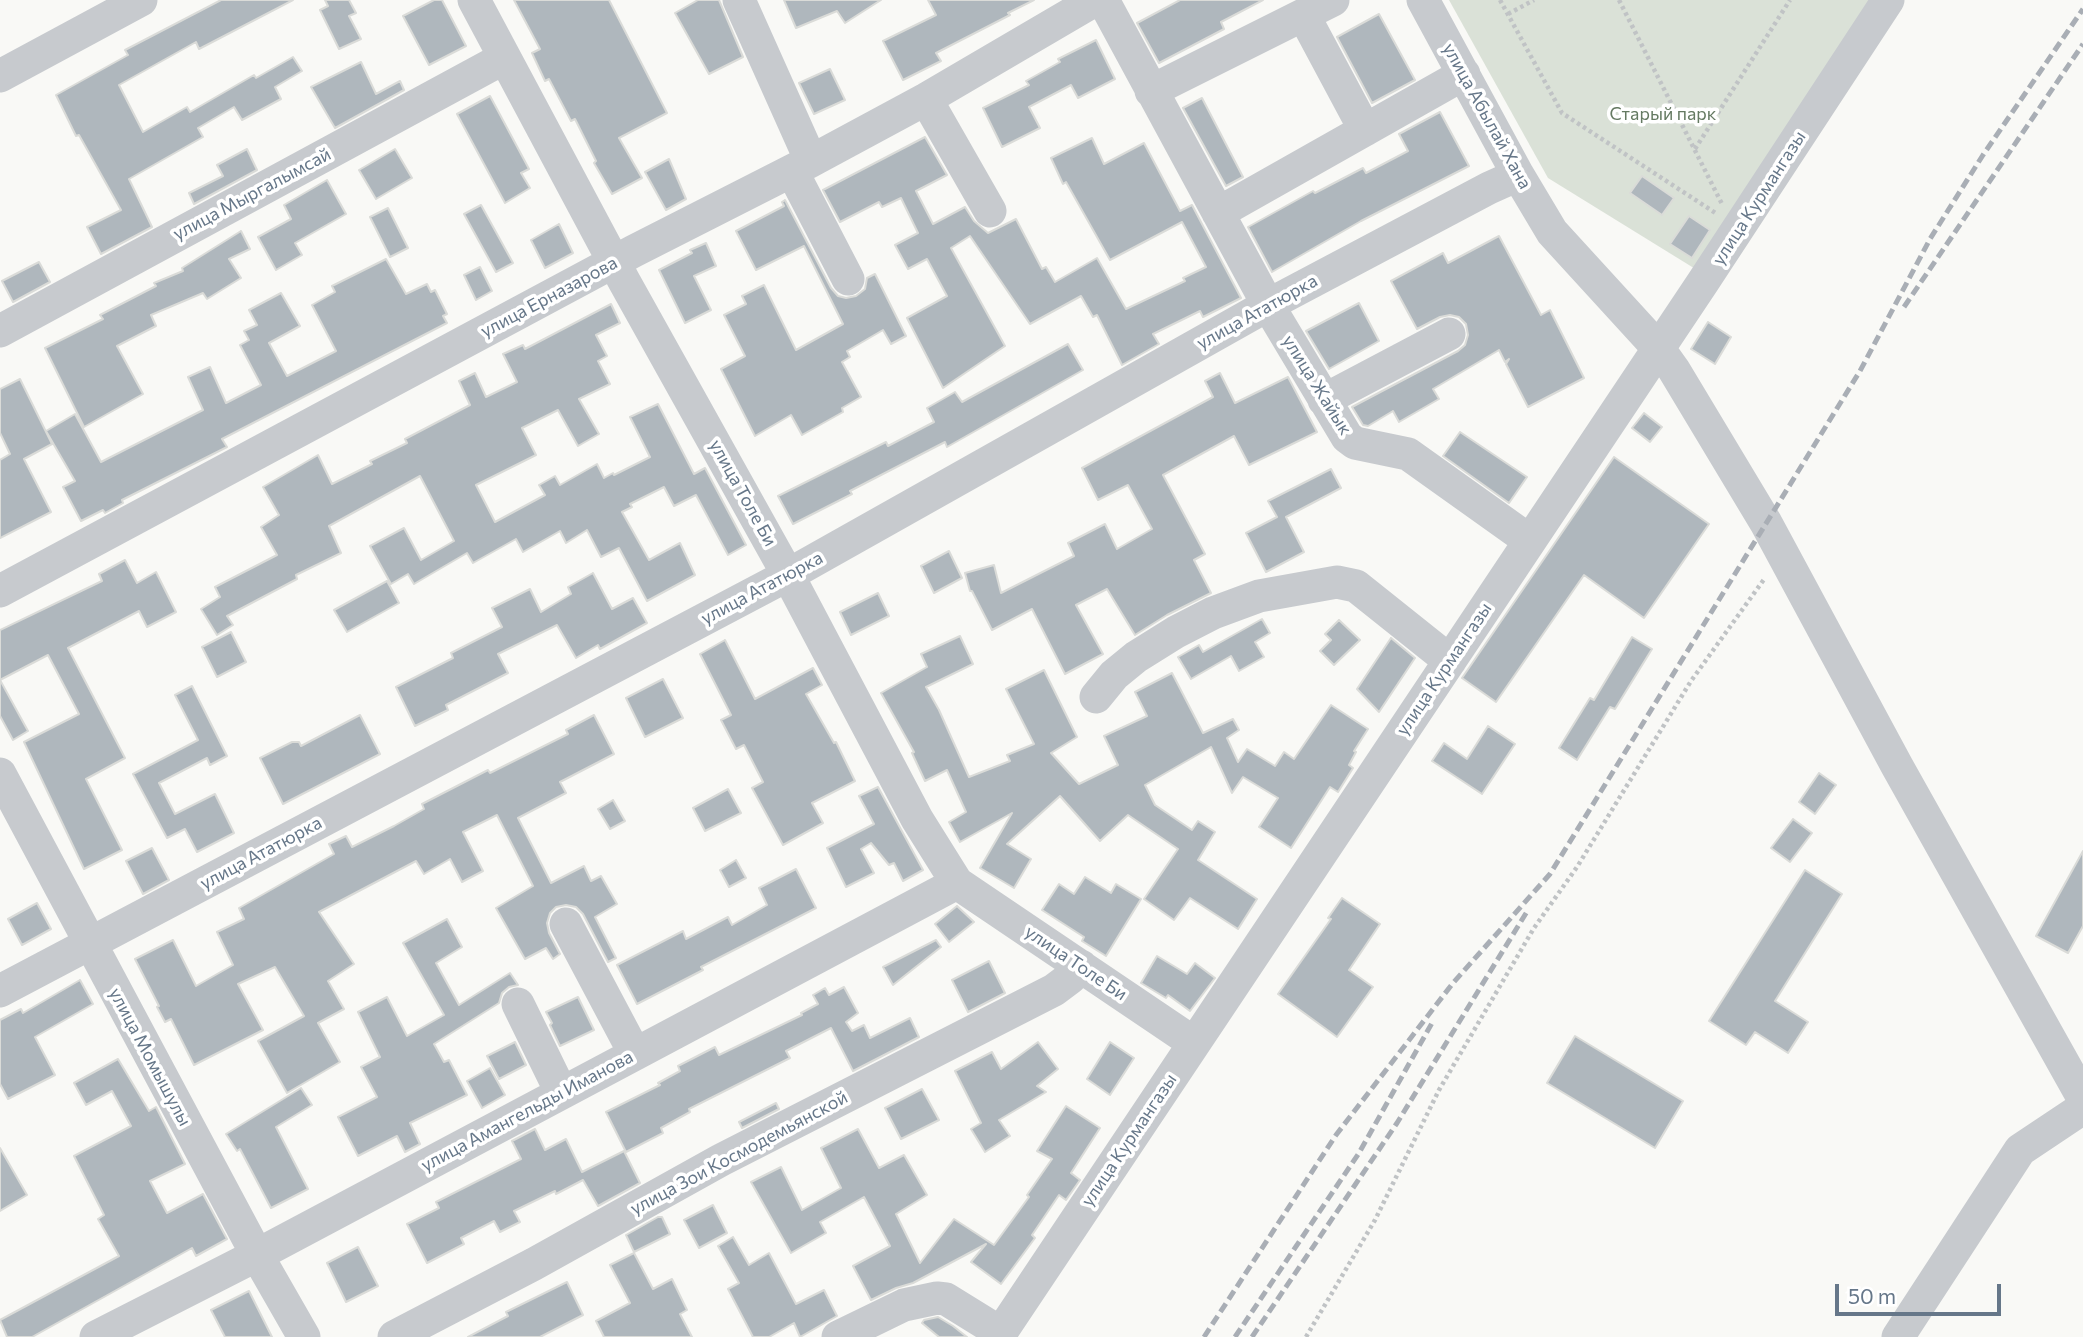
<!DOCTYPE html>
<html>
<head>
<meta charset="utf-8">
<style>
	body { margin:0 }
	#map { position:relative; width:2083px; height:1337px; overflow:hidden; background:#f9f9f6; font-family:Commissioner,sans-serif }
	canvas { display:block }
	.scale { position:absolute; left:1835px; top:1284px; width:166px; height:32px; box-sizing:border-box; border:4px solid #667789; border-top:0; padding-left:9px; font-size:21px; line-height:24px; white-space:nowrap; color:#667789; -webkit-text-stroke:5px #fff; paint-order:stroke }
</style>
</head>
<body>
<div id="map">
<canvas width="2083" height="1337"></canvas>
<div class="scale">50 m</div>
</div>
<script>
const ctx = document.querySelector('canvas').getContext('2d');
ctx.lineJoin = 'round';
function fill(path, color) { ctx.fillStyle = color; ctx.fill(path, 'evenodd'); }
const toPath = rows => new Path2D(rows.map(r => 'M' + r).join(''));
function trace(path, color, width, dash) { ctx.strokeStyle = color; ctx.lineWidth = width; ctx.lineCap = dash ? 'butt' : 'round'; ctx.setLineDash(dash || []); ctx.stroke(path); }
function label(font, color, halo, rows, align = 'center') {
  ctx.font = font + ' Commissioner,sans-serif'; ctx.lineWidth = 7; ctx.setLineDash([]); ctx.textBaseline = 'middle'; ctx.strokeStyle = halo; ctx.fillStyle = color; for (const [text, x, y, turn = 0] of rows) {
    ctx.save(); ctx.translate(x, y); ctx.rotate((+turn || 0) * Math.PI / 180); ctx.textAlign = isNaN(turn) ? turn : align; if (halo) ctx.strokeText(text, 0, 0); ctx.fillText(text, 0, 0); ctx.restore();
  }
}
fill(toPath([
	[1449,0,1880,0,1697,270,1548,178]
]), '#dae1d7');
const building = toPath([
	[221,0,293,0,199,49,196,42,119,85,143,132,187,107,190,112,254,75,256,78,293,57,302,71,275,87,281,99,242,120,234,107,198,128,203,137,129,179,152,227,101,254,87,227,121,210,79,135,76,136,56,95,128,55,125,50,221,0],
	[325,0,349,0,356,13,349,16,361,39,339,49,320,10,328,6,325,0],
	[434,0,442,0,466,46,429,65,403,16,434,0],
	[514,0,609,0,667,113,619,138,642,178,612,194,594,163,596,161,575,119,571,121,549,79,545,81,532,53,540,49,514,0],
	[698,0,719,0,743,57,709,74,675,13,698,0],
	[784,0,881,0,845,23,837,11,796,28,784,0],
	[928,0,1034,0,1008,13,1010,15,936,53,941,61,903,80,883,41,936,15,928,0],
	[1180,0,1263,0,1221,22,1224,29,1159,63,1137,23,1180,0],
	[1379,14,1415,80,1372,103,1337,37,1379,14],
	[1096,40,1115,79,1078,98,1071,85,1029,107,1040,128,1002,147,983,108,1029,85,1026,81,1060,62,1058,59,1096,40],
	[361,62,376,94,400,81,404,90,335,128,311,87,361,62],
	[830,69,845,100,814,114,799,83,830,69],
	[490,96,529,169,521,173,530,188,505,203,457,114,490,96],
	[1202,98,1243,177,1226,186,1183,108,1202,98],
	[1440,112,1469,166,1361,221,1272,272,1248,227,1313,191,1315,193,1363,168,1366,173,1408,151,1399,134,1440,112],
	[925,137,947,175,916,191,933,224,965,207,974,221,988,233,1016,219,1042,269,1046,267,1055,282,1097,258,1126,309,1185,281,1183,278,1206,267,1182,222,1110,260,1066,182,1063,184,1051,158,1092,138,1104,164,1144,143,1180,211,1192,205,1241,298,1203,317,1200,311,1153,334,1159,344,1122,365,1097,315,1093,317,1081,296,1030,324,970,236,951,248,1005,346,943,388,907,318,947,296,927,259,908,269,895,245,918,233,901,198,882,207,879,202,840,222,823,190,925,137],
	[247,149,257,170,194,204,189,193,223,176,217,165,247,149],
	[395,149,412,178,376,199,359,170,395,149],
	[669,159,686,199,666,210,645,172,669,159],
	[1642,176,1674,198,1662,215,1630,193,1642,176],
	[327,180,346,214,295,243,302,255,276,270,258,237,291,219,284,205,327,180],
	[785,200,831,288,838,296,846,298,856,296,865,289,867,278,875,274,906,336,891,344,883,330,847,351,850,357,842,362,861,397,842,408,843,412,802,435,791,415,755,436,721,369,745,356,724,315,746,304,742,296,764,285,796,350,843,324,804,246,756,270,736,231,784,206,782,202,785,200],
	[481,205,513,263,496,272,464,214,481,205],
	[388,208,408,248,390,257,370,217,388,208],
	[1689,216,1710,230,1692,258,1670,244,1689,216],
	[559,224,573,253,545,268,531,240,559,224],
	[241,231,250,249,229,259,241,278,207,299,203,293,151,315,156,326,117,346,143,394,84,427,45,348,103,319,100,315,156,286,154,283,183,271,182,268,241,231],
	[1499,236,1541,315,1550,310,1584,378,1528,407,1506,364,1509,359,1505,362,1499,350,1433,389,1439,399,1399,422,1393,411,1368,426,1363,425,1352,407,1458,351,1465,345,1468,335,1466,324,1459,317,1450,315,1440,317,1417,329,1391,281,1443,253,1448,263,1499,236],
	[706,243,716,266,694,276,711,310,685,323,659,270,692,253,690,250,706,243],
	[386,259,406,294,427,284,431,292,435,290,447,314,443,316,447,323,222,439,227,447,122,500,123,503,105,513,103,510,81,521,63,487,75,481,46,431,75,414,101,462,203,410,188,377,210,367,226,403,261,385,240,345,249,340,244,331,257,325,249,310,281,293,300,326,269,343,287,376,336,351,312,305,335,292,332,286,386,259],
	[39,262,50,282,13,302,2,281,39,262],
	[480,267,492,291,476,300,464,275,480,267],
	[1359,303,1379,341,1329,369,1306,331,1359,303],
	[611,304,620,323,596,335,607,356,598,361,610,384,579,399,599,434,578,446,558,410,522,428,536,455,476,485,495,522,545,495,539,485,555,476,560,485,597,464,604,478,613,473,614,475,650,457,630,417,658,404,694,474,705,468,746,545,728,555,696,495,674,506,664,487,630,504,632,507,622,512,649,560,680,543,695,575,647,601,619,548,601,557,587,530,566,543,560,531,523,552,516,539,473,563,467,553,414,584,408,574,391,584,370,546,404,528,421,560,454,541,420,476,329,526,341,553,296,575,297,579,227,616,233,625,217,635,201,609,220,597,215,587,277,555,261,527,279,515,263,487,318,455,332,484,372,464,370,461,407,443,405,439,470,405,459,381,475,373,486,397,517,382,503,354,523,345,525,349,611,304],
	[1708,322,1731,337,1715,364,1691,349,1708,322],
	[1068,344,1083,370,947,447,945,442,850,491,852,494,793,524,778,496,886,442,888,446,934,422,927,408,955,392,962,402,1068,344],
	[1220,373,1235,403,1288,377,1317,432,1249,465,1234,436,1163,475,1205,554,1194,560,1211,593,1167,615,1135,635,1107,589,1076,605,1103,654,1065,674,1032,609,992,630,972,591,970,591,965,573,994,565,1001,593,1074,556,1068,543,1105,524,1117,549,1152,529,1128,485,1098,500,1082,468,1213,397,1205,381,1220,373],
	[20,379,52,444,24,459,51,512,0,538,0,460,10,454,0,433,0,389,20,379],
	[1644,413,1662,427,1650,442,1632,428,1644,413],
	[1460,432,1527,477,1509,503,1443,456,1460,432],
	[1614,457,1709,524,1644,618,1584,575,1496,702,1462,678,1614,457],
	[1331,469,1341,488,1286,517,1304,552,1266,572,1246,533,1277,517,1268,501,1331,469],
	[949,551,962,578,934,593,921,566,949,551],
	[125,560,137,583,156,572,176,612,147,627,139,611,68,648,125,758,86,779,122,850,84,869,24,742,79,714,48,655,0,680,28,731,13,740,0,716,0,630,102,581,99,574,125,560],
	[593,573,612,609,633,598,647,623,600,649,598,645,576,658,557,625,498,654,508,673,446,705,448,710,415,726,396,687,453,658,451,653,502,627,492,608,530,589,541,612,571,594,568,587,593,573],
	[387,581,399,603,347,632,334,610,387,581],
	[878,593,889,616,851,635,840,612,878,593],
	[1262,619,1270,633,1255,642,1264,657,1239,671,1231,656,1191,679,1178,657,1199,645,1203,652,1262,619],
	[1339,620,1360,640,1334,665,1320,651,1331,640,1325,634,1339,620],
	[231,632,246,662,217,677,202,647,231,632],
	[960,636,973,664,926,687,939,710,969,777,1010,761,1007,755,1034,744,1006,689,1044,670,1077,737,1051,753,1079,784,1118,765,1104,736,1147,716,1135,692,1172,673,1203,733,1233,719,1239,730,1227,738,1238,762,1247,749,1275,766,1284,752,1294,759,1331,705,1368,729,1354,751,1356,752,1349,765,1353,768,1338,792,1330,787,1291,848,1259,827,1278,798,1243,777,1232,793,1211,747,1145,785,1155,805,1192,830,1198,821,1215,832,1198,860,1257,899,1238,929,1190,898,1174,920,1144,899,1178,849,1128,815,1100,841,1060,796,1007,844,1031,859,1014,888,980,868,1012,813,960,842,949,822,966,812,947,770,925,781,912,753,914,752,881,693,927,667,921,654,960,636],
	[1632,637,1652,649,1615,709,1610,707,1577,760,1559,748,1590,698,1594,700,1632,637],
	[1391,638,1415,658,1379,712,1357,689,1391,638],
	[725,640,755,699,813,668,822,685,806,694,834,743,836,742,855,781,812,803,823,823,783,845,752,788,763,782,744,745,736,749,721,720,731,715,700,654,725,640],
	[663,679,683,718,645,737,626,698,663,679],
	[192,686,227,756,210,765,207,758,159,783,175,814,215,794,234,833,197,852,185,829,167,838,133,774,198,740,175,695,192,686],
	[360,715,380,754,283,804,260,758,292,742,299,742,301,746,360,715],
	[594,715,614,754,560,782,566,793,518,818,551,883,584,866,591,881,601,876,617,904,595,917,616,958,608,962,583,914,576,907,566,905,556,907,550,913,547,923,549,933,560,954,553,959,546,948,525,959,496,908,533,886,497,815,463,832,483,871,462,882,450,859,424,874,416,861,319,912,354,964,328,981,344,1009,318,1023,340,1062,287,1093,258,1041,304,1016,275,967,238,984,263,1030,194,1065,171,1019,165,1022,157,1007,159,1006,135,959,173,940,196,986,233,965,217,932,244,919,239,908,334,854,329,844,346,836,352,847,394,826,424,809,422,804,488,770,490,773,568,734,566,730,594,715],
	[1488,726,1515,744,1482,794,1432,761,1444,743,1467,759,1488,726],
	[1819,773,1836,785,1815,814,1799,802,1819,773],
	[878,787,923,870,903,881,894,863,889,865,871,843,861,849,874,873,846,887,827,848,874,824,859,796,878,787],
	[728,789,741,813,705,831,693,808,728,789],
	[613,800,625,821,610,829,598,809,613,800],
	[1793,819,1812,833,1790,862,1771,848,1793,819],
	[152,848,169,880,143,894,126,861,152,848],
	[2083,851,2083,926,2068,953,2036,936,2083,851],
	[736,860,746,878,729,887,720,870,736,860],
	[796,869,816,908,701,967,703,970,637,1004,617,965,683,931,686,939,728,917,732,925,767,905,759,888,796,869],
	[1805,870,1842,894,1775,1001,1808,1022,1788,1053,1755,1032,1746,1045,1709,1021,1805,870],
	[1085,877,1111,893,1116,884,1141,899,1106,956,1082,941,1084,937,1042,910,1059,884,1074,894,1085,877],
	[1342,898,1380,924,1349,970,1373,987,1337,1037,1278,994,1331,919,1328,918,1342,898],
	[37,903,51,929,22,945,8,919,37,903],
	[957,906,974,922,949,942,935,924,957,906],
	[447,919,462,947,436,963,459,1005,510,973,518,985,509,987,502,993,499,1003,434,1044,444,1062,449,1060,467,1095,410,1123,420,1144,405,1152,397,1136,358,1156,338,1117,377,1097,361,1067,380,1057,358,1012,387,997,407,1036,444,1015,403,943,447,919],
	[936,940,941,947,893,985,883,967,936,940],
	[1157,956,1187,974,1195,963,1215,978,1190,1011,1168,995,1166,998,1141,983,1157,956],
	[989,961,1005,993,968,1012,952,980,989,961],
	[80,980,93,1004,35,1037,55,1075,8,1099,0,1084,0,1020,21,1009,23,1013,80,980],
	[844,987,858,1013,846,1022,852,1031,864,1025,870,1038,910,1018,919,1037,853,1071,831,1028,786,1051,790,1058,689,1109,690,1112,661,1128,663,1133,626,1152,606,1112,660,1085,658,1083,680,1071,678,1066,715,1047,719,1055,802,1015,801,1013,818,1004,813,995,825,988,829,995,844,987],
	[578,997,594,1030,560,1046,550,1025,552,1023,546,1012,578,997],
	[1575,1036,1683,1101,1655,1148,1547,1083,1575,1036],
	[515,1042,526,1065,499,1079,487,1056,515,1042],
	[1038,1042,1058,1069,1037,1086,1046,1092,999,1120,1010,1136,985,1152,971,1129,981,1123,955,1071,992,1052,1001,1069,1038,1042],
	[1110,1042,1134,1058,1110,1095,1087,1079,1110,1042],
	[118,1059,149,1111,156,1107,185,1164,150,1181,167,1213,203,1194,227,1239,196,1256,192,1248,32,1337,7,1337,0,1320,119,1256,98,1219,104,1215,74,1156,131,1126,112,1091,86,1105,74,1083,118,1059],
	[490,1068,505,1095,482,1108,467,1081,490,1068],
	[301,1088,312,1105,276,1127,308,1189,271,1208,240,1149,237,1151,226,1134,301,1088],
	[922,1089,939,1120,901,1139,885,1108,922,1089],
	[776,1103,779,1109,742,1128,739,1122,776,1103],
	[1066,1106,1100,1128,1071,1173,1080,1180,1066,1200,1059,1195,1032,1235,1035,1238,1001,1284,971,1262,986,1244,913,1283,896,1288,871,1300,853,1266,890,1246,864,1197,820,1222,826,1233,791,1253,751,1182,781,1167,802,1210,841,1188,821,1148,858,1129,879,1168,904,1155,927,1195,896,1214,920,1263,954,1219,994,1245,1029,1197,1027,1195,1052,1159,1037,1151,1066,1106],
	[535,1129,545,1150,566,1139,582,1172,624,1151,640,1183,598,1206,583,1180,556,1194,555,1191,514,1211,520,1222,500,1232,494,1221,461,1238,464,1244,427,1263,407,1224,439,1208,436,1202,521,1159,512,1141,535,1129],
	[0,1148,27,1195,0,1211,0,1148],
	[713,1205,727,1233,699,1248,684,1220,713,1205],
	[658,1217,662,1217,670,1234,634,1252,626,1235,658,1217],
	[733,1237,749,1265,769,1253,796,1304,824,1290,837,1316,800,1337,794,1323,769,1337,753,1337,728,1289,739,1283,718,1246,733,1237],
	[358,1247,378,1286,346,1302,327,1263,358,1247],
	[634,1253,653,1289,672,1279,687,1310,680,1314,692,1337,604,1337,596,1321,630,1303,610,1265,634,1253],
	[567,1282,583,1315,540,1337,468,1337,508,1316,506,1312,567,1282],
	[249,1291,272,1337,225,1337,211,1310,249,1291],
	[938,1317,953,1326,967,1337,939,1337,922,1323,924,1320,938,1317]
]);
fill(building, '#afb7bd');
trace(building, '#dadbd8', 2);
trace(toPath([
	[1500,0,1562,113,1717,214],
	[1619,0,1723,206],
	[1508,14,1534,0],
	[1695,149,1790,0],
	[1306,1337,1375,1220,1439,1090,1534,928,1577,867,1691,681,1765,578]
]), '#c0c3c5', 4.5, [3.5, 3.5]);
trace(toPath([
	[474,0,624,281,788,575,917,819,957,883,1194,1043],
	[739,0,811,161],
	[1103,0,1268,305,1347,437,1355,443,1408,454,1530,541],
	[1423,0,1518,175,1552,232,1659,349,1674,370,1766,523,1897,766,2083,1098],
	[1304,16,1365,130],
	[0,76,141,0],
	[1151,91,1333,0],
	[926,99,990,211],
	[792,171,848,279],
	[1218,213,1464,74],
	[0,331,504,58],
	[1324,400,1449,334],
	[0,591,634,251,811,161,926,99,1095,0],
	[1096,697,1114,675,1136,657,1176,632,1213,613,1259,596,1337,582,1356,586,1450,661],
	[0,774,257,1255,304,1337],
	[566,924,635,1054],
	[0,991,788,575,1268,305,1489,188,1518,175],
	[518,1004,561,1092],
	[96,1337,257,1255,957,883],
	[394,1337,534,1264,721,1160,1054,990,1070,978,1081,966],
	[838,1337,904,1305,937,1298,946,1299,1001,1333],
	[998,1337,1703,282,1888,0],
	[1898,1337,2020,1150,2083,1108]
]), '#c7cace', 33);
trace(toPath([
	[1904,307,2083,44],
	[1204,1337,1336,1135,1453,983,1550,874,1860,371,1930,239,1983,155,2083,9],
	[1235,1337,1359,1153,1432,1023],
	[1252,1337,1397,1123,1528,910]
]), '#a9aeb5', 5, [10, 5]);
label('18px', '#657a62', '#fff', [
	["Старый парк",1663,114]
]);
label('18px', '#667789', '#fff', [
	["улица Абылай Хана",1487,116,61],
	["улица Мыргалымсай",252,194,-28],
	["улица Курмангазы",1759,198,-57],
	["улица Ерназарова",549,297,-28],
	["улица Ататюрка",1257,312,-29],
	["улица Жайык",1317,385,58],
	["улица Толе Би",743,493,61],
	["улица Ататюрка",762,588,-28],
	["улица Курмангазы",1444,669,-56],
	["улица Ататюрка",261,853,-28],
	["улица Толе Би",1076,963,34],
	["улица Момышулы",150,1057,62],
	["улица Амангельды Иманова",527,1111,-28],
	["улица Курмангазы",1129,1140,-56],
	["улица Зои Космодемьянской",739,1153,-28]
]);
</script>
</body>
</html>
